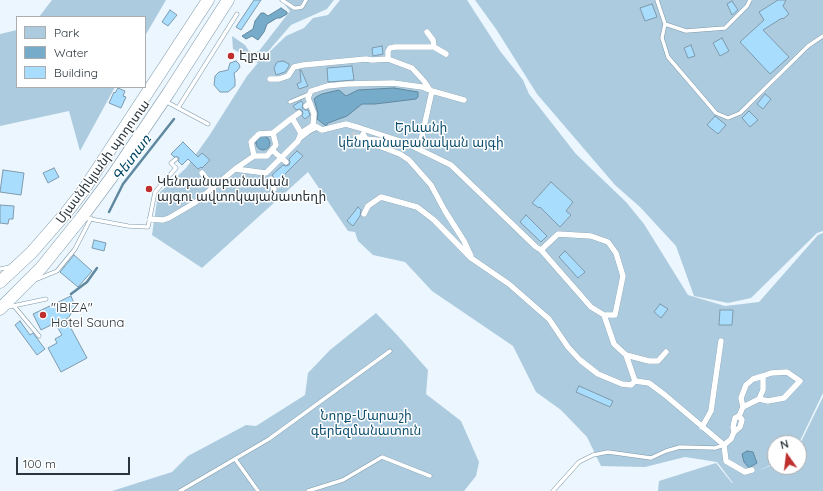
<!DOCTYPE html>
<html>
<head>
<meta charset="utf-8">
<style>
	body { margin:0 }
	#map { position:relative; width:823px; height:491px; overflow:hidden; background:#ebf6fe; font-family:Quicksand,sans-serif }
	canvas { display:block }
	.legend { position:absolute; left:16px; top:16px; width:130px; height:72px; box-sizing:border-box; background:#fff; border:1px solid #aaaeb1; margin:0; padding:5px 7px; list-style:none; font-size:12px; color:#2a353c }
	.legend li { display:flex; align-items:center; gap:8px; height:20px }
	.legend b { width:20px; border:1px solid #aaaeb1 }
	.north { position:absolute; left:767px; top:435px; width:40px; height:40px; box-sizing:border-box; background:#fff; border:1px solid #aaaeb1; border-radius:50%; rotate:346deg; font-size:11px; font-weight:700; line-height:16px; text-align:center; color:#2a353c }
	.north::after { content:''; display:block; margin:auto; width:14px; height:18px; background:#be2f2d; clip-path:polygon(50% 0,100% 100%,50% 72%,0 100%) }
	.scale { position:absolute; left:16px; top:457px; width:114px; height:18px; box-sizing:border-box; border:2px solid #2a353c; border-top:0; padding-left:5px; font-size:12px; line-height:14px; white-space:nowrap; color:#2a353c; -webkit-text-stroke:3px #fff; paint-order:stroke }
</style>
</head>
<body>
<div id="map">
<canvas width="823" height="491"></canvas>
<ul class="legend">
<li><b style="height:11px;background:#adcbdf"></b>Park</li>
<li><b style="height:11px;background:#77abca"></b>Water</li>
<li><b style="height:11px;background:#a8ddfe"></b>Building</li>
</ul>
<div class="north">N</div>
<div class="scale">100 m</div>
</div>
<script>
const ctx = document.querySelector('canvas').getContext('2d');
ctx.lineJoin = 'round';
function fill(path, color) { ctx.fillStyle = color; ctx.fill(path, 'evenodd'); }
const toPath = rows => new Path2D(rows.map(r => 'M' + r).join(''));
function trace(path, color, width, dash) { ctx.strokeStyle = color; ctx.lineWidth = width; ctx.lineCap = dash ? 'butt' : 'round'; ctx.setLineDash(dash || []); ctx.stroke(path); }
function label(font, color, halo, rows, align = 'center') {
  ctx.font = font + ' Quicksand,"Noto Sans Armenian",sans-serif'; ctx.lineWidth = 3; ctx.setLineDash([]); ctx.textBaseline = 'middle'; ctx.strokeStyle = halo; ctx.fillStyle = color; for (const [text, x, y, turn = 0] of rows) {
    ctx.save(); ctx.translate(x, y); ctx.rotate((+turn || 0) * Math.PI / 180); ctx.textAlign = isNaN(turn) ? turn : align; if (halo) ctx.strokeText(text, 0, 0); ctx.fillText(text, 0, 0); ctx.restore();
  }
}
fill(toPath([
	[52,0,166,0,145,36,145,17,39,17],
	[281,0,334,0,327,9,291,25,258,63,286,36,304,28,313,18,328,15,340,0,467,0,500,51,523,80,529,94,576,154,626,202,644,224,688,295,725,306,759,302,818,235,823,233,823,393,799,443,775,443,775,463,758,471,775,464,775,467,799,467,799,446,823,397,823,491,658,491,659,481,716,463,732,483,733,483,717,462,685,457,645,467,601,466,587,437,561,410,536,392,513,346,432,291,405,262,373,255,358,241,355,232,348,231,308,172,202,268,152,235,158,194,186,168,209,136,247,76,258,63,233,49,232,36,245,45,249,51,254,53,259,51,290,11],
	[475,0,823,0,823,231,817,233,751,298,728,303,694,296,676,246,640,207,615,185,537,94,496,29],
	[17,30,17,87,115,87,80,151,69,111,0,126,0,34],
	[376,313,398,336,428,370,426,394,461,421,479,462,476,476,464,491,112,491,172,472,188,456,246,425,256,426,305,395,308,373,330,350]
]), '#adcbdf');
const water = toPath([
	[281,8,287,12,287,14,280,18,277,18,267,24,264,32,258,40,252,36,246,39,242,36,253,29,255,21,261,13,264,13,268,16,281,8],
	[394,88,418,92,418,97,416,99,375,104,362,104,347,116,328,123,326,126,317,119,318,113,314,99,316,97,322,94,339,90,346,96,358,90,394,88],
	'256 143a7 7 0 1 1 14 0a7 7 0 1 1-14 0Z',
	[747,451,753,452,757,463,749,468,744,462,742,454,747,451]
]);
fill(water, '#77abca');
trace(water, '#60889f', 1);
trace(toPath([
	[109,212,123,184,174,119],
	[71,294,87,282,97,268]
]), '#60889f', 2.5);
const building = toPath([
	[254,0,261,0,241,30,236,27,254,0],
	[778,0,786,0,783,6,789,14,783,19,782,18,763,30,789,57,770,74,740,42,764,20,759,12,778,0],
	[732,1,738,10,732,15,727,4,732,1],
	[652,4,657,17,645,21,640,8,652,4],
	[170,10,177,15,168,26,162,22,170,10],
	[722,38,729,51,720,56,713,43,722,38],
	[691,45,695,56,688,58,684,48,691,45],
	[382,46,383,54,373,56,372,48,382,46],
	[236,61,239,64,240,67,237,71,234,73,235,80,235,86,228,92,220,92,214,85,215,76,219,72,228,70,230,63,236,61],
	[283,61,289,64,289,66,285,72,276,75,274,68,277,62,283,61],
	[352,66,354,80,328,82,327,68,352,66],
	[300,70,301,70,308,86,299,89,297,84,301,82,300,70],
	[118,88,125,91,123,96,126,97,121,108,109,103,114,92,115,93,118,88],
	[765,94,771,99,763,109,757,104,765,94],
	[301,101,303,103,302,108,305,110,308,110,310,115,305,119,302,116,303,113,302,110,299,109,296,110,293,106,301,101],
	[749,111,758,120,750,127,742,118,749,111],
	[715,116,726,125,718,134,707,125,715,116],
	[183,142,198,157,202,153,210,160,202,168,201,167,198,169,188,159,182,165,178,161,179,159,178,157,174,157,171,154,183,142],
	[297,151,303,156,277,182,272,175,283,165,286,166,289,165,290,162,289,159,297,151],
	[54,168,59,177,48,183,43,173,54,168],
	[3,170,24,173,21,195,0,192,3,170],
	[551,182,573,202,566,211,571,215,560,227,540,207,539,208,532,203,551,182],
	[0,205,14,206,13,219,9,219,8,224,0,223,0,205],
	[358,207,361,210,360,216,353,226,347,221,358,207],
	[526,215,547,236,541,242,520,222,526,215],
	[94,240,106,243,104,251,92,248,94,240],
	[565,251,585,272,578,278,559,257,565,251],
	[74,255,92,271,78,287,60,272,74,255],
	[71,296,75,306,69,317,66,319,87,358,61,372,48,348,57,343,55,339,62,335,55,323,41,330,33,314,71,296],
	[660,304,668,309,661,318,654,312,660,304],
	[720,310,733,310,732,325,719,325,720,310],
	[20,321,30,335,33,333,45,349,37,355,15,325,20,321],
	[579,386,613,401,610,407,576,392,579,386]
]);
fill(building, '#a8ddfe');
trace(building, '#7f9aac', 1);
trace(toPath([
	[352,133,358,137]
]), '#c4cfd7', 5.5, [5.5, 3]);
const service = toPath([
	[282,0,294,8,297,8,302,7,306,0],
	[657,0,665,24,686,31,725,28,747,6,750,0],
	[665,24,662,38,668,57,716,113,728,118,740,113,808,46,823,36],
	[165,101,208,124],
	[290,102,309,94],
	[178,108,237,14],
	[300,139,309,132,317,128],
	[85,218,128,226,148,227,155,192,176,168,171,163,176,159],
	[0,269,10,267],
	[35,280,57,271,75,249,91,218],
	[14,306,39,336],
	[8,307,46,299],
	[235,459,258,491],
	[180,491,269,439,390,351],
	[308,491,343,480,382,457,430,476],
	[553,491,579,462,593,455,608,452,651,458,666,451,680,447,715,448,724,445]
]);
const pedestrian = toPath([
	[427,32,433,40,434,47],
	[388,59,388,51,390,48,395,47,434,47,446,54],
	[270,79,279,79,288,76,294,67,303,65,366,59,372,60,388,59,412,68,424,81,430,90],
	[432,91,464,100],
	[310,103,314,114,313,125],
	[306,106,310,103,308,98,311,91,327,86,347,84,393,83,422,87,432,91,419,149],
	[299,113,292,118,301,133],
	[313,125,322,130,346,124,360,128,406,143,451,165,536,247,541,250,591,307,604,315,614,344,626,355,635,381,649,383,665,395,724,445,731,439,734,432,740,427,742,420,739,416],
	[363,134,366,139,379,146,400,154,409,160,431,185,445,211,464,241,471,256],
	[358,137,366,139,395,142],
	[272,150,286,162],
	[254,156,251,142,259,134,273,133],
	[235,169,254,156,267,156,276,145,273,133,292,118],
	[202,173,213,188],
	[271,179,274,189],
	[364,214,368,206,381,197,417,207,434,220,471,258,509,284,549,319,568,347,580,360,598,374,622,384,631,385,635,381],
	[150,219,163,220,169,218,196,202,235,169,266,173,298,141,301,133,313,125],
	[541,250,558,234,591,236,608,242,616,253,623,276,615,315,604,315],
	[626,355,649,361,658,361,666,352],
	[743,407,741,398,746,385,753,379,763,376,763,390,759,399],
	[702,427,711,411,721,341],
	[734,432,733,427,735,418,739,416,743,407,759,399,768,401,784,398,800,381,787,372,771,373,763,376],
	[724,445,726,461,745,472,752,470]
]);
const trunk = toPath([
	[0,282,32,252,66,213,83,191,208,0],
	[0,309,41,268,82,217,111,178,169,92,228,0]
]);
trace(service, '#7d98a9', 4.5);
trace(pedestrian, '#7d98a9', 6);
trace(trunk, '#7d98a9', 13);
trace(service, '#fff', 3.5);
trace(pedestrian, '#fff', 5.5);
trace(trunk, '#fff', 12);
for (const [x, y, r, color] of [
	[231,56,4,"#be2f2d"],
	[149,189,4,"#be2f2d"],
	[43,315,4,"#be2f2d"]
]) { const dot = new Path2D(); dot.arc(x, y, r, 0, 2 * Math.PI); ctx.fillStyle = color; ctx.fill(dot); trace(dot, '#fff', 1.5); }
label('13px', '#2a353c', '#fff', [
	["Էլբա",239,56],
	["Կենդանաբանական",157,182],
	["այգու ավտոկայանատեղի",157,197],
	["\"IBIZA\"",51,308],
	["Hotel Sauna",51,323]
], 'left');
label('13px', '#0f5070', '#fff', [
	["Երևանի",421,128],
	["կենդանաբանական այգի",421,143],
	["Նորք-Մարաշի",366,416],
	["գերեզմանատուն",366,431]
]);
label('13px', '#2a353c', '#fff', [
	["Մյասնիկյանի պողոտա",103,162,-54]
]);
label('italic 14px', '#004665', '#fff', [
	["Գետառ",132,158,-53]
]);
</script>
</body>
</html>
